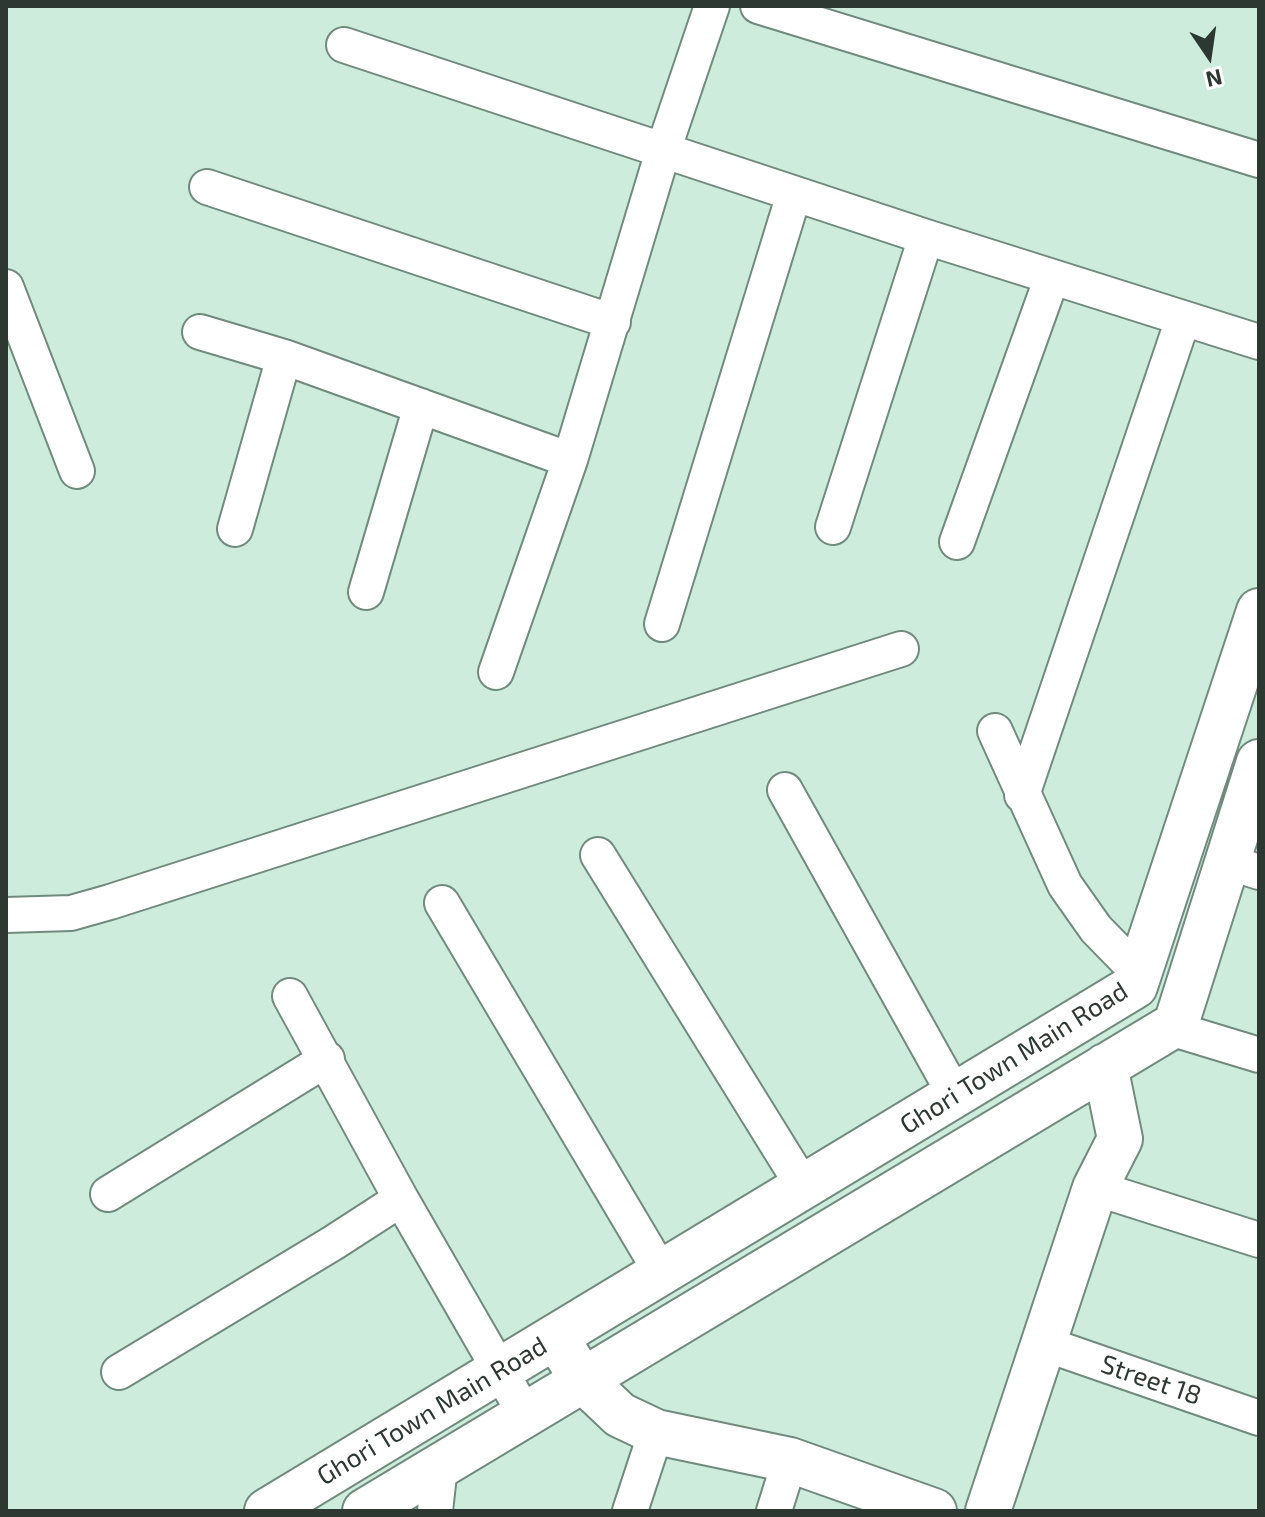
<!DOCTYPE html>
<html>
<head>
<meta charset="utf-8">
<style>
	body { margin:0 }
	#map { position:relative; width:1265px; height:1517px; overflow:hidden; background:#ceecdc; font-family:"Exo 2",sans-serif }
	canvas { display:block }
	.frame { position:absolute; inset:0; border:8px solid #2d3832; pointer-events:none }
	.north { position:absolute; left:1169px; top:16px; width:80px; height:80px; -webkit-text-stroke:6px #fff; paint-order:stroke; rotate:167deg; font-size:22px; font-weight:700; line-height:32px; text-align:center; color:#2d3832 }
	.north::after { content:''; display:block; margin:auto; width:28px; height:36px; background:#2d3832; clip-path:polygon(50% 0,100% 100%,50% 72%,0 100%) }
</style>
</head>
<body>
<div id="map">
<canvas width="1265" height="1517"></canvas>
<div class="frame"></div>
<div class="north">N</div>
</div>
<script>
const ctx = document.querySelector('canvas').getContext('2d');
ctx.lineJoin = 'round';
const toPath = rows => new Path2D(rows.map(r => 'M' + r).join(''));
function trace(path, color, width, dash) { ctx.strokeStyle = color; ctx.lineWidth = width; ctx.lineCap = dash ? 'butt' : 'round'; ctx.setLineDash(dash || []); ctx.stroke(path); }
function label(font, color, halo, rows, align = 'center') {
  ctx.font = font + ' "Exo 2",sans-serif'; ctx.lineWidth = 7; ctx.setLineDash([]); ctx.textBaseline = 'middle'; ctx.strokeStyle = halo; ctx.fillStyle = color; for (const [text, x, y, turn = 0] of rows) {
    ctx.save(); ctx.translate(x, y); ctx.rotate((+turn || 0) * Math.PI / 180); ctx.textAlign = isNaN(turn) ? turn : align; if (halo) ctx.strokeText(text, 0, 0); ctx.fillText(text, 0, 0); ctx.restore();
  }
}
const street = toPath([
	[758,6,1259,160],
	[344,45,926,237,1259,342],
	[207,187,613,322],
	[6,287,77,471],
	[200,332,284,357,570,460],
	[833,527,926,237],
	[235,529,284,357],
	[957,542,1052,277],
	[366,592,421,406],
	[662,624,794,194],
	[496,672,570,460,663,151,712,6],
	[995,731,1065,885,1096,929,1139,973],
	[785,790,955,1095],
	[1022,795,1183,319],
	[598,855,803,1186],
	[1228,862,1259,872],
	[442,903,661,1272],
	[6,915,71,913,110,902,901,649],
	[290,996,401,1199,525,1414],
	[1170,1028,1259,1055],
	[1095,1188,1259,1240],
	[108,1194,327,1059],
	[1042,1343,1259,1418],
	[119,1372,333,1243,401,1199],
	[435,1511,440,1466],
	[630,1511,656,1432],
	[774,1511,790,1460]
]);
const secondary = toPath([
	[567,1355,583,1380,620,1415,656,1432,790,1460,934,1511],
	[267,1511,1135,986,1259,611],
	[365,1511,1176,1024,1259,762],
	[988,1511,1095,1188,1120,1139,1105,1066]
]);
trace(street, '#708b7d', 38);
trace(secondary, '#708b7d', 48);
trace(street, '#fff', 34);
trace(secondary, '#fff', 44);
label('26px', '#2d3832', '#fff', [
	["Ghori Town Main Road",1014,1058,-32],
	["Street 18",1151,1380,19],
	["Ghori Town Main Road",432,1411,-31]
]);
</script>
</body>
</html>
